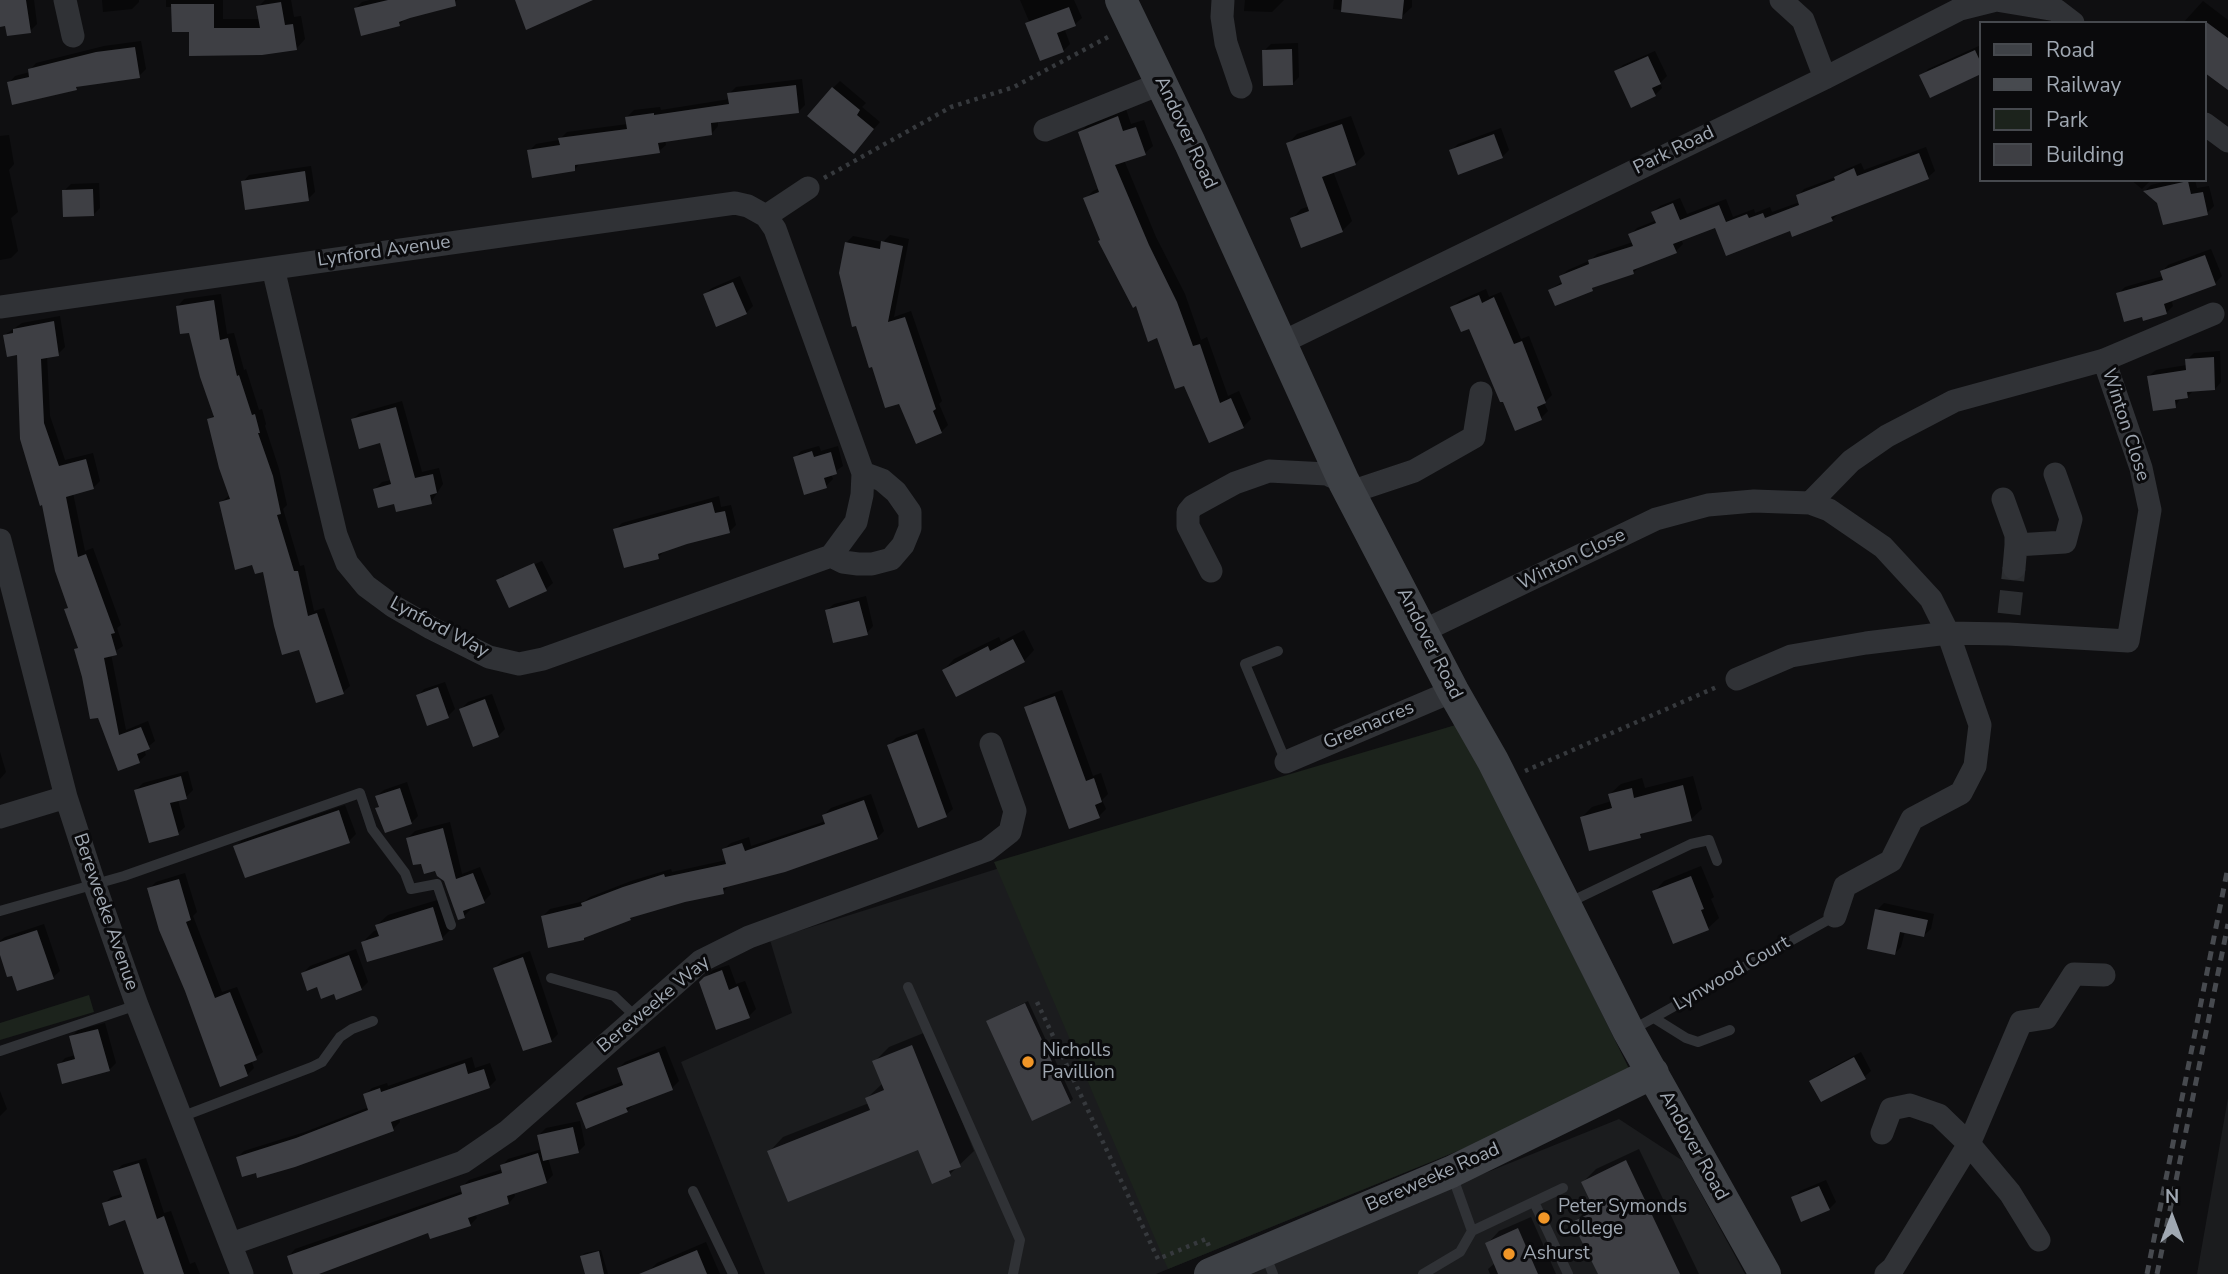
<!DOCTYPE html>
<html>
<head>
<meta charset="utf-8">
<style>
	body { margin:0 }
	#map { position:relative; width:2228px; height:1274px; overflow:hidden; background:#0f0f11; font-family:"Nunito Sans",sans-serif }
	canvas { display:block }
	.legend { position:absolute; left:1979px; top:21px; width:228px; height:161px; box-sizing:border-box; background:#0a0a0c; border:2px solid #46494e; margin:0; padding:9px 12px; list-style:none; font-size:21px; color:#a0a8b2 }
	.legend li { display:flex; align-items:center; gap:14px; height:35px }
	.legend b { width:35px; border:2px solid #46494e }
	.north { position:absolute; left:2137px; top:1183px; width:70px; height:70px; -webkit-text-stroke:5px #0a0a0c; paint-order:stroke; rotate:0deg; font-size:19px; font-weight:700; line-height:28px; text-align:center; color:#a0a8b2 }
	.north::after { content:''; display:block; margin:auto; width:24px; height:32px; background:#a0a8b2; clip-path:polygon(50% 0,100% 100%,50% 72%,0 100%) }
</style>
</head>
<body>
<div id="map">
<canvas width="2228" height="1274"></canvas>
<ul class="legend">
<li><b style="height:9px;background:#3e4146"></b>Road</li>
<li><b style="height:9px;background:#474a4f"></b>Railway</li>
<li><b style="height:19px;background:#1c231c"></b>Park</li>
<li><b style="height:19px;background:#3e3f44"></b>Building</li>
</ul>
<div class="north">N</div>
</div>
<script>
const ctx = document.querySelector('canvas').getContext('2d');
ctx.lineJoin = 'round';
function fill(path, color) { ctx.fillStyle = color; ctx.fill(path, 'evenodd'); }
const toPath = rows => new Path2D(rows.map(r => 'M' + r).join(''));
function trace(path, color, width, dash) { ctx.strokeStyle = color; ctx.lineWidth = width; ctx.lineCap = dash ? 'butt' : 'round'; ctx.setLineDash(dash || []); ctx.stroke(path); }
function label(font, color, halo, rows, align = 'center') {
  ctx.font = font + ' "Nunito Sans",sans-serif'; ctx.lineWidth = 6; ctx.setLineDash([]); ctx.textBaseline = 'middle'; ctx.strokeStyle = halo; ctx.fillStyle = color; for (const [text, x, y, turn = 0] of rows) {
    ctx.save(); ctx.translate(x, y); ctx.rotate((+turn || 0) * Math.PI / 180); ctx.textAlign = isNaN(turn) ? turn : align; if (halo) ctx.strokeText(text, 0, 0); ctx.fillText(text, 0, 0); ctx.restore();
  }
}
fill(toPath([
	[1459,724,1634,1079,1156,1274,765,1274,681,1062,792,1013,770,940],
	[2228,1098,2228,1274,2197,1274],
	[1619,1119,1683,1161,1745,1274,1235,1274]
]), '#1b1c1e');
fill(toPath([
	[1459,724,1634,1079,1168,1269,994,862],
	[89,995,94,1012,0,1040,0,1023]
]), '#1c231c');
fill(toPath([
	[0,0,34,0,37,24,30,31,7,24,0,25],
	[102,0,139,0,139,2,132,9,103,12],
	[166,0,223,0,223,19,260,19,258,7,265,0,291,0,294,17,301,16,305,39,296,49,190,30,173,7,166,7],
	[370,0,457,0,452,5,406,18,399,25,355,9,362,2],
	[1020,0,1074,0,1082,18,1075,24,1064,28,1070,44,1063,51,1027,24,1029,21],
	[1245,0,1284,0,1272,12,1244,11],
	[1334,0,1412,0,1412,7,1401,17,1333,9],
	[2203,1,2228,20,2228,80,2205,23,2183,23],
	[141,41,146,69,139,76,79,85,76,88,9,83,15,76,30,72,30,70,36,63,104,46],
	[1298,43,1299,77,1292,84,1264,51,1271,44],
	[1981,45,1981,72,1931,96,1922,76,1928,69],
	[1655,51,1667,76,1660,83,1662,88,1655,95,1616,72,1623,65],
	[802,79,805,105,798,112,718,121,718,126,712,133,665,140,666,145,659,151,581,162,575,169,529,151,536,144,559,140,567,132,628,124,627,117,634,110,660,107,661,110,730,99,729,94,736,87],
	[840,81,866,103,862,107,880,122,860,145,833,88],
	[1126,109,1131,124,1144,120,1153,146,1145,153,1124,160,1156,237,1185,294,1201,340,1207,337,1228,396,1239,391,1251,419,1243,427,1184,383,1137,304,1085,199,1093,191,1100,188,1081,132,1088,124],
	[1351,116,1365,154,1356,163,1333,171,1352,221,1342,231,1302,246,1292,219,1301,209,1310,206,1288,144,1297,134],
	[1501,128,1509,150,1502,157,1451,151,1458,144],
	[9,135,14,164,9,170,18,212,11,218,18,251,11,258,0,260,0,136],
	[1926,147,1935,171,1928,177,1839,213,1832,220,1791,228,1716,226,1681,239,1683,244,1676,251,1640,266,1633,273,1597,284,1592,289,1550,290,1563,281,1561,276,1568,270,1591,260,1597,254,1633,242,1630,235,1637,228,1657,220,1653,212,1660,206,1680,198,1687,214,1726,199,1733,217,1754,209,1755,213,1770,207,1772,212,1800,202,1798,196,1804,189,1836,177,1842,171,1861,163,1864,170],
	[311,166,315,192,308,199,243,182,249,175],
	[2131,180,2151,180,2142,189],
	[2172,180,2195,180,2197,188,2209,186,2214,206,2207,213,2159,202,2145,191,2151,185],
	[99,183,100,208,93,215,64,191,71,184],
	[890,235,909,239,894,317,911,311,942,401,939,404,948,425,941,432,846,243,853,236,883,242],
	[2211,249,2222,276,2215,283,2171,299,2173,306,2166,313,2118,294,2125,287,2163,276,2162,272,2168,265],
	[740,276,753,306,746,313,705,294,712,288],
	[1486,289,1489,297,1501,292,1521,339,1529,336,1552,395,1544,403,1548,411,1541,418,1452,308,1459,301],
	[221,294,227,334,234,333,244,370,246,369,259,410,262,409,266,424,265,426,279,469,287,505,283,509,300,566,304,565,314,611,324,608,350,686,343,692,301,648,264,570,221,502,230,495,209,420,215,414,190,331,178,306,184,299],
	[60,316,65,347,58,354,47,356,50,416,65,460,93,453,100,481,93,488,73,493,85,551,93,548,121,625,117,628,123,646,111,654,126,730,148,721,155,741,144,750,146,755,139,761,119,769,76,649,79,646,66,610,69,606,18,353,5,335,22,323],
	[2220,351,2221,382,2215,389,2194,390,2187,397,2181,397,2175,407,2149,376,2156,370,2187,365,2187,360,2194,353],
	[402,401,422,472,439,468,443,484,431,502,396,502,375,489,382,482,392,480,381,441,353,419,360,413],
	[819,446,821,451,838,446,843,466,831,474,833,479,826,486,795,458,801,451],
	[719,496,721,507,731,505,736,525,730,531,666,550,658,557,615,530,622,523],
	[542,561,553,583,546,589,498,580,504,575,504,578],
	[866,596,873,626,867,633,827,610,834,604],
	[1024,630,1034,650,1024,661,944,670,954,659,999,637,1001,642],
	[445,682,455,709,448,716,418,696,424,689],
	[1062,690,1093,776,1101,773,1108,794,1102,800,1106,809,1099,816,1026,708,1033,701],
	[492,694,505,729,498,736,461,709,468,702],
	[924,728,953,809,946,815,889,745,896,738],
	[0,752,6,772,0,779],
	[188,771,193,790,186,797,178,800,185,827,178,833,136,790,143,783],
	[1693,776,1702,809,1691,819,1645,831,1640,836,1582,817,1592,807,1612,801,1610,794,1621,784,1642,778,1645,788],
	[407,782,418,816,411,823,377,808,380,805,377,796,384,790],
	[871,794,884,831,877,838,730,884,723,892,633,915,630,919,543,916,550,909,585,901,590,897,631,881,671,869,672,872,727,860,724,849,731,843,749,837,751,846,826,821,824,815,831,808],
	[345,805,356,834,349,841,235,847,242,840],
	[450,822,462,874,480,867,491,894,484,901,470,906,471,909,464,916,444,877,408,838,415,831],
	[1701,866,1714,897,1711,899,1719,918,1708,928,1654,892,1664,881],
	[185,873,197,912,193,916,222,992,237,987,263,1052,251,1060,254,1068,247,1075,149,889,156,882],
	[444,898,453,927,442,938,363,942,374,931,379,930,377,925,388,915],
	[1884,903,1934,914,1931,929,1924,935,1905,931,1901,947,1894,954,1877,910],
	[44,924,60,971,53,977,0,950,0,941,5,937],
	[356,949,368,982,361,989,335,992,318,985,303,973,310,966],
	[530,951,558,1034,551,1041,495,968,502,961],
	[729,965,736,984,745,981,756,1009,749,1016,701,982,713,970],
	[1028,1001,1073,1099,1070,1102,988,1021],
	[105,1023,116,1063,109,1070,59,1065,65,1058,76,1055,71,1037,78,1030],
	[926,1032,974,1151,950,1174,933,1182,919,1148,769,1152,783,1137,869,1103,867,1098,883,1083,874,1062,889,1047],
	[665,1046,679,1081,672,1088,635,1103,627,1111,578,1103,585,1096,624,1081,619,1068,625,1062],
	[1861,1052,1871,1071,1864,1077,1811,1082,1818,1075],
	[472,1057,475,1068,490,1063,496,1080,489,1087,399,1118,400,1122,393,1129,295,1165,257,1171,238,1157,244,1151,305,1132,369,1107,365,1095,372,1088,387,1083,388,1086],
	[0,1091,7,1109,0,1116],
	[580,1121,585,1145,578,1152,548,1158,553,1175,546,1182,514,1192,515,1196,509,1203,475,1214,477,1218,470,1225,429,1230,314,1274,295,1274,289,1256,295,1249,463,1191,462,1187,469,1180,503,1169,502,1166,508,1159,542,1149,539,1135,546,1128],
	[1639,1149,1699,1274,1600,1274,1575,1222,1587,1210,1595,1206,1583,1182,1596,1169],
	[146,1158,164,1213,171,1211,190,1264,195,1262,200,1274,155,1274,126,1218,104,1204,111,1197,122,1194,115,1172,122,1165],
	[1826,1180,1836,1202,1829,1209,1793,1198,1800,1191],
	[1531,1217,1556,1274,1490,1274,1488,1269,1495,1263,1487,1244,1499,1231],
	[706,1242,720,1274,649,1274,648,1272,657,1263],
	[601,1250,608,1274,587,1274,582,1256,585,1253]
]), '#0007');
fill(toPath([
	[0,0,26,0,31,33,7,36,5,26,0,27],
	[388,0,455,0,456,6,410,18,399,22,400,26,361,36,354,8],
	[515,0,593,0,526,30],
	[1342,0,1404,0,1402,19,1341,12],
	[281,2,285,25,293,24,297,50,262,55,189,56,189,32,172,32,171,4,214,4,214,28,260,28,256,6],
	[1069,7,1076,26,1057,33,1064,52,1040,61,1025,23],
	[2205,21,2228,38,2228,90,2205,73],
	[135,47,140,78,76,87,77,90,12,105,7,82,29,77,28,69,96,52],
	[1292,49,1293,85,1263,86,1262,50],
	[1975,50,1981,63,1981,74,1930,98,1919,75],
	[1648,56,1661,84,1652,88,1656,96,1631,108,1614,71],
	[796,85,799,113,711,123,712,135,658,143,660,153,575,165,575,171,532,178,527,150,560,145,558,138,627,129,625,117,654,113,654,115,729,104,727,93],
	[832,87,860,110,857,115,874,129,854,154,807,116],
	[1118,116,1123,131,1136,127,1146,155,1115,165,1149,245,1177,302,1193,346,1200,344,1220,403,1231,398,1244,428,1209,443,1184,386,1175,389,1157,338,1148,342,1136,306,1133,308,1098,241,1100,240,1083,198,1099,192,1078,132],
	[1342,124,1356,165,1322,177,1343,232,1301,248,1290,218,1309,211,1286,143],
	[1494,134,1503,158,1458,175,1449,150],
	[1919,153,1929,179,1831,217,1833,221,1792,237,1790,231,1726,256,1715,228,1673,244,1677,253,1633,270,1634,274,1592,288,1593,291,1555,306,1548,290,1562,284,1559,276,1589,264,1588,260,1633,246,1628,234,1656,223,1651,212,1673,203,1680,220,1719,205,1726,222,1747,214,1749,218,1763,213,1765,218,1799,205,1796,195,1835,180,1834,177,1854,168,1857,176],
	[305,171,309,201,245,210,241,181],
	[2188,181,2191,194,2203,192,2208,215,2163,225,2157,203,2143,191],
	[93,189,94,216,63,217,62,190],
	[881,241,903,246,888,322,905,317,936,409,933,411,942,433,916,444,899,404,885,408,872,367,869,368,856,326,852,327,839,273,845,242,880,249],
	[2205,255,2216,285,2164,304,2167,314,2143,321,2142,317,2124,322,2116,293,2163,280,2160,271],
	[733,282,747,314,716,327,703,294],
	[1479,295,1482,303,1494,297,1514,344,1522,341,1546,403,1537,407,1542,420,1515,431,1503,402,1500,402,1469,329,1461,332,1450,307],
	[214,300,220,340,228,338,237,376,239,375,252,415,255,414,260,433,258,433,273,476,281,514,277,515,294,571,298,571,308,616,317,613,344,694,316,703,299,650,282,655,274,626,263,572,255,574,252,565,235,570,232,557,219,502,230,499,219,468,207,419,214,417,200,377,189,333,180,334,176,306],
	[54,321,59,356,41,359,44,423,59,466,86,459,94,489,66,497,78,557,86,554,115,633,111,634,117,655,104,658,119,735,141,727,150,749,137,754,140,763,118,771,98,718,90,719,82,677,74,649,78,648,64,609,68,608,55,571,42,505,40,506,20,439,17,355,7,357,3,335,13,333,13,329],
	[2214,357,2215,390,2187,392,2188,398,2175,400,2176,408,2153,411,2147,376,2186,370,2185,359],
	[396,407,415,478,433,474,437,493,430,495,432,504,396,512,394,504,378,508,373,489,391,484,380,443,359,449,351,419],
	[812,451,814,457,831,452,837,474,824,478,827,488,804,495,793,457],
	[712,502,715,513,725,511,730,533,687,544,658,554,659,559,624,568,613,529],
	[534,563,547,591,509,608,496,580],
	[859,601,868,635,833,643,825,610],
	[1013,639,1025,662,956,697,942,670,988,646,990,651],
	[438,687,449,718,427,726,416,695],
	[1055,696,1086,781,1094,778,1102,802,1095,805,1100,818,1069,829,1024,707],
	[485,699,499,737,473,747,459,709],
	[917,734,947,817,918,828,887,745],
	[181,776,187,799,170,803,179,835,149,843,134,790],
	[1683,785,1692,821,1640,834,1641,838,1589,851,1580,817,1612,808,1608,794,1632,788,1634,798],
	[400,788,412,824,385,833,375,808,379,807,375,796],
	[864,800,878,839,785,872,723,888,724,894,685,902,630,918,631,920,584,938,584,940,548,948,541,916,582,906,581,903,623,887,664,874,665,877,726,864,722,849,742,843,745,851,825,824,822,815],
	[339,810,350,843,245,878,233,846],
	[443,828,456,879,473,873,485,903,463,911,465,918,458,920,444,881,437,876,435,871,424,874,421,864,413,865,406,838],
	[1691,876,1704,909,1701,910,1709,930,1673,944,1652,891],
	[179,879,191,920,186,922,215,998,230,992,257,1060,244,1065,248,1076,220,1087,185,991,159,930,147,888],
	[433,907,443,940,367,962,361,942,379,936,375,925],
	[1875,909,1928,920,1924,937,1900,932,1895,955,1867,949],
	[37,930,54,979,17,991,12,976,7,977,0,955,0,942],
	[349,955,362,990,336,1000,334,994,321,999,317,987,307,991,301,973],
	[523,957,552,1042,523,1051,493,968],
	[722,970,729,990,738,986,750,1018,716,1030,699,982,704,977],
	[1025,1003,1071,1103,1032,1121,986,1021],
	[98,1029,110,1071,62,1084,57,1064,75,1059,69,1036],
	[912,1045,961,1167,949,1171,951,1176,932,1184,918,1150,788,1202,767,1151,870,1110,865,1098,884,1090,872,1061],
	[659,1052,673,1090,626,1108,628,1112,586,1129,576,1103,623,1085,617,1068],
	[1854,1057,1866,1079,1821,1102,1809,1081],
	[465,1063,468,1074,484,1069,490,1088,391,1122,394,1131,295,1167,257,1178,256,1173,242,1177,236,1157,296,1138,368,1110,363,1094,380,1088,381,1092],
	[573,1127,579,1153,543,1161,537,1135],
	[538,1153,547,1183,507,1196,509,1204,468,1218,471,1226,430,1239,428,1233,319,1274,293,1274,287,1256,462,1194,460,1186,502,1173,500,1165],
	[1626,1160,1680,1274,1598,1274,1572,1222,1595,1211,1581,1182],
	[139,1163,157,1219,164,1216,184,1274,144,1274,125,1220,109,1226,102,1203,122,1197,113,1171],
	[1819,1186,1830,1210,1801,1222,1791,1197],
	[1518,1228,1538,1274,1498,1274,1485,1243],
	[697,1250,707,1274,639,1274],
	[599,1251,604,1274,585,1274,580,1256]
]), '#3e3f44');
trace(toPath([
	[2009,614,2014,568]
]), '#2c2e31', 23, [23, 11]);
trace(toPath([
	[824,178,951,107,1014,87,1110,36],
	[1525,771,1719,686],
	[1037,1002,1158,1259,1206,1239,1210,1249]
]), '#36393d', 4.5, [3.5, 5]);
trace(toPath([
	[1278,651,1245,664,1286,762],
	[1568,903,1691,844,1709,840,1717,861],
	[0,911,124,876,360,793,372,829,405,873,411,889,437,884,451,925],
	[551,978,614,996,637,1018],
	[908,987,1020,1240,1013,1274],
	[1654,1018,1686,1038,1698,1042,1730,1030],
	[1632,1030,1835,916],
	[0,1051,137,1005],
	[181,1117,312,1067,322,1062,340,1037,352,1029,373,1021],
	[693,1191,733,1274],
	[1534,1202,1568,1274],
	[1472,1231,1563,1188],
	[1265,1254,1273,1274],
	[1423,1274,1460,1252,1472,1231,1452,1175]
]), '#303236', 10);
trace(toPath([
	[65,0,73,36],
	[1223,0,1222,17,1226,43,1241,87],
	[1781,0,1803,20,1825,78],
	[2205,124,2228,141],
	[1045,130,1162,83],
	[766,216,808,188],
	[0,307,273,268,735,203,748,206,766,216,775,229,863,473,862,495,856,522,831,556,543,659,519,664,489,657,431,628,393,606,366,586,347,563,336,535,273,268],
	[1281,343,1825,78,1960,9,1996,0,2056,10,2073,23],
	[1351,492,1414,471,1474,437,1481,393],
	[2003,499,2016,535,2016,545],
	[1810,503,1851,461,1887,436,1954,401,2104,360,2213,314],
	[0,540,66,797,94,883,137,1005,242,1274],
	[831,556,843,562,858,564,872,564,891,559,903,545,910,528,910,512,896,492,882,480,863,473],
	[2014,568,2016,545,2065,542,2071,519,2055,474],
	[1211,571,1188,526,1188,512,1193,506,1235,483,1269,471,1327,474,1344,482],
	[1423,631,1656,519,1708,505,1754,501,1810,503,1829,510,1883,547,1931,599,1948,633,1980,725,1975,766,1961,793,1912,819,1891,861,1845,886,1835,916],
	[1737,679,1791,656,1866,643,1948,633,2008,634,2128,641,2150,510,2141,468,2104,360],
	[1286,762,1453,691],
	[0,817,66,797],
	[1882,1133,1891,1109,1910,1105,1939,1115,1969,1144,2010,1193,2039,1240],
	[231,1244,463,1162,508,1131,701,961,749,937,987,850,1010,832,1015,811,991,744],
	[1886,1274,1893,1268,1969,1144,2021,1022,2046,1018,2074,974,2104,975]
]), '#303236', 23);
trace(toPath([
	[1121,0,1190,143,1344,482,1453,691,1493,761,1629,1032,1765,1274],
	[1210,1274,1451,1172,1653,1073]
]), '#3e4146', 32);
trace(toPath([
	[2147,1274,2228,867],
	[2157,1274,2228,924]
]), '#474a4f', 5, [9, 7]);
for (const [x, y, r, color] of [
	[1028,1062,7,"#f19627"],
	[1544,1218,7,"#f19627"],
	[1509,1254,7,"#f19627"]
]) { const dot = new Path2D(); dot.arc(x, y, r, 0, 2 * Math.PI); ctx.fillStyle = color; ctx.fill(dot); trace(dot, '#0a0a0c', 2.5); }
label('19px', '#a0a8b2', '#0a0a0c', [
	["Andover Road",1185,133,65],
	["Park Road",1674,151,-26],
	["Lynford Avenue",384,252,-8],
	["Winton Close",2125,425,72],
	["Winton Close",1572,560,-26],
	["Lynford Way",439,628,28],
	["Andover Road",1429,644,63],
	["Greenacres",1369,726,-23],
	["Bereweeke Avenue",105,912,71],
	["Lynwood Court",1732,974,-30],
	["Bereweeke Way",654,1005,-40],
	["Andover Road",1693,1146,61],
	["Bereweeke Road",1433,1178,-24]
]);
label('19px', '#a0a8b2', '#0a0a0c', [
	["Nicholls",1042,1051],
	["Pavillion",1042,1073],
	["Peter Symonds",1558,1207],
	["College",1558,1229],
	["Ashurst",1523,1254]
], 'left');
</script>
</body>
</html>
